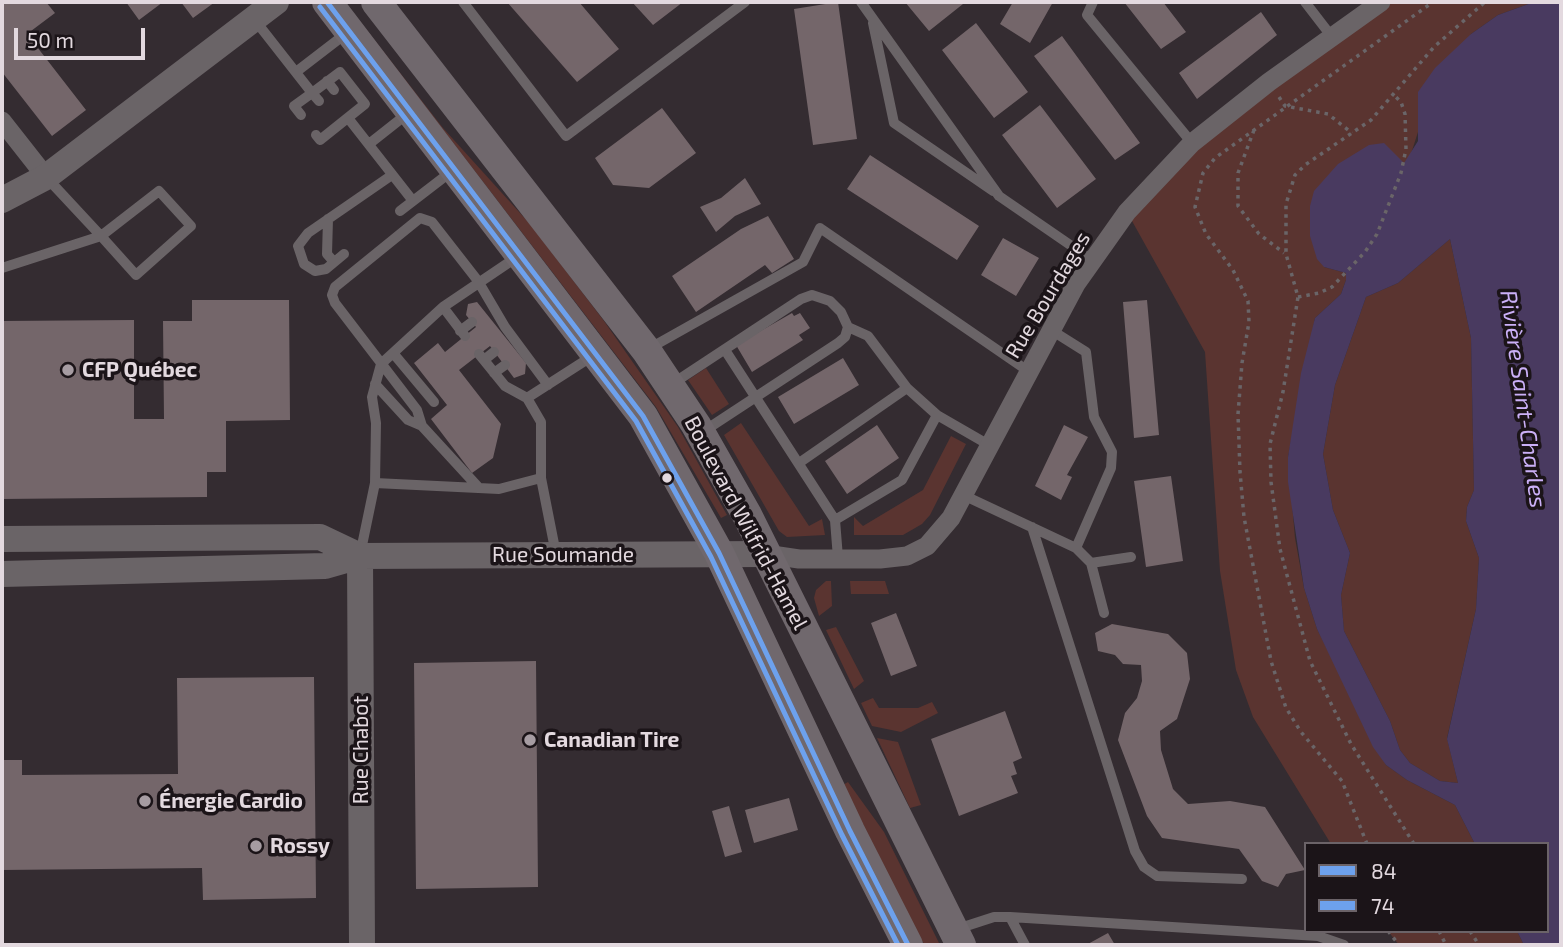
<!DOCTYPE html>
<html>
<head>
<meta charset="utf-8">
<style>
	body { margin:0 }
	#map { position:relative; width:1563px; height:947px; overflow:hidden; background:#342c31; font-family:"Exo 2",sans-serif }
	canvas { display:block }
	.frame { position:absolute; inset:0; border:4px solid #e3d9df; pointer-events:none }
	.legend { position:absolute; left:1304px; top:842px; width:245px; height:91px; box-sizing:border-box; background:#1b1418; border:2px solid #6b6368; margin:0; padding:9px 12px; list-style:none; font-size:21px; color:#e3d9df }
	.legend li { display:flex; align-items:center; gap:14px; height:35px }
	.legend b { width:35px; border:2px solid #6b6368 }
	.scale { position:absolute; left:14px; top:28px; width:131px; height:32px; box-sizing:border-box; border:4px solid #e3d9df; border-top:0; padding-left:9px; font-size:21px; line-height:24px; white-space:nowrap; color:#e3d9df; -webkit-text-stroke:5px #1b1418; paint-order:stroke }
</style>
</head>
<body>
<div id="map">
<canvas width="1563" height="947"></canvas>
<div class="frame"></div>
<ul class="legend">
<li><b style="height:9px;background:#6da1ed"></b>84</li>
<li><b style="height:9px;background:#6da1ed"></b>74</li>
</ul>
<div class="scale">50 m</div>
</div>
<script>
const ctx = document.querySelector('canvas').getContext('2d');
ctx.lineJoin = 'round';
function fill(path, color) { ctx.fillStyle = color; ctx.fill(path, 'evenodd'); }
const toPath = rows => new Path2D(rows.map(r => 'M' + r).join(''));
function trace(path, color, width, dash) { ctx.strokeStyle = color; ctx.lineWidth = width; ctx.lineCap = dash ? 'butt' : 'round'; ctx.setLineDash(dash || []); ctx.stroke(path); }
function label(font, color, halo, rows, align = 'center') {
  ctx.font = font + ' "Exo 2",sans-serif'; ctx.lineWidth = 7; ctx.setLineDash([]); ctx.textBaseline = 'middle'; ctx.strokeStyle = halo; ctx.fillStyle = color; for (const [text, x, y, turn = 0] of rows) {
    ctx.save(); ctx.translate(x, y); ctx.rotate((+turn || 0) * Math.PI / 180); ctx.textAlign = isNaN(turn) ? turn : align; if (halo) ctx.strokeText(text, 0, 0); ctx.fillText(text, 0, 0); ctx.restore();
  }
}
fill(toPath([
	[345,2,443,128,530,224,604,321,678,427,727,515,721,518,656,407],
	[1381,2,1534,2,1498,15,1471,34,1418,132,1410,157,1403,164,1396,157,1324,267,1346,273,1346,280,1341,294,1315,318,1288,457,1295,538,1304,588,1317,629,1386,765,1407,780,1455,805,1475,844,1331,844,1253,717,1236,670,1220,571,1205,352,1127,212,1168,166],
	[1450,239,1471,338,1474,490,1467,507,1466,521,1479,558,1476,609,1447,738,1458,783,1440,781,1410,763,1400,750,1390,721,1344,631,1341,595,1350,553,1333,510,1323,454,1335,385,1366,297,1398,283],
	[706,368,729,404,712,415,688,380],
	[741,423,809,526,822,519,825,535,787,537,779,531,724,435],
	[951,436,966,444,930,515,922,524,903,535,854,535,854,517,863,526,923,490],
	[826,581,831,581,832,606,819,616,814,598,816,590],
	[850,581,885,581,889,594,851,594],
	[836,627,864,681,854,689,826,630],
	[873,698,879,708,918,708,932,702,938,713,901,732,872,726,861,703],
	[877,738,898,742,921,805,910,808],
	[848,782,884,832,940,945,925,945,910,924,841,786],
	[1388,931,1517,931,1524,945,1399,945]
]), '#5a3430');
fill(toPath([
	[1534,2,1561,2,1561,945,1524,945,1517,931,1547,931,1547,844,1475,844,1455,805,1407,780,1386,765,1373,747,1317,629,1304,588,1288,482,1288,457,1301,373,1315,318,1341,294,1346,280,1346,273,1324,267,1317,259,1310,236,1310,206,1314,191,1338,164,1369,145,1384,143,1404,163,1418,141,1418,92,1435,68,1471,34,1498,15],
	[1450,239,1471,338,1474,490,1467,507,1466,521,1479,558,1476,609,1447,739,1458,783,1440,781,1410,763,1400,750,1390,721,1344,631,1341,595,1350,553,1333,510,1323,454,1335,385,1366,297,1398,283]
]), '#493a60');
fill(toPath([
	[2,2,46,2,55,13,27,34,86,110,52,136,2,72],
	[126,2,163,2,139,20],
	[181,2,215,2,193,18],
	[507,2,579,2,619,49,577,82],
	[632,2,683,2,653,25],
	[838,2,857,139,813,145,794,9],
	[905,2,961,2,963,4,929,31],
	[1013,2,1053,2,1030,43,1000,24],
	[1124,2,1163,2,1186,32,1161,49],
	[1261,12,1277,35,1197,99,1179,73],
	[976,23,1028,92,994,118,942,50],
	[1062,36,1140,143,1115,160,1034,56],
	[1040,105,1096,179,1057,208,1002,135],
	[662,108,696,153,649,188,613,185,595,158],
	[870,155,979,226,957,260,847,189],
	[745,178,761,204,735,216,716,232,700,207,721,198],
	[768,216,794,259,772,273,765,265,696,312,672,276,741,229],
	[1003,238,1039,258,1016,296,981,275],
	[192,300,289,300,290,420,226,421,226,472,207,472,207,497,2,499,2,321,134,320,134,419,164,419,163,321,192,321],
	[1147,300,1159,435,1134,438,1123,302],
	[477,302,526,363,525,374,514,378,490,346,459,370,501,424,493,458,472,473,431,419,447,405,414,363,438,343,445,352,476,327,466,315,468,304],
	[792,313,794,316,800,313,810,328,799,335,803,340,752,372,736,345],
	[843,358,859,385,794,424,778,397],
	[877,425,899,458,847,494,825,461],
	[1064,425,1088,437,1067,475,1072,477,1061,500,1035,486],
	[1171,476,1183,561,1146,567,1134,481],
	[896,613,917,666,891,676,871,623],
	[1112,624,1168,634,1187,653,1190,679,1177,719,1160,731,1161,750,1173,789,1188,804,1230,801,1265,807,1305,870,1286,874,1278,887,1262,881,1239,849,1162,838,1147,816,1118,740,1125,713,1137,698,1142,681,1141,665,1123,664,1115,655,1098,651,1095,633],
	[536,661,538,887,416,889,414,663],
	[314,677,316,898,203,900,202,868,2,870,2,760,22,760,22,775,178,774,177,678],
	[1005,711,1022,758,1013,762,1017,774,1011,776,1018,793,959,816,931,739],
	[789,798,798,830,754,843,745,810],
	[729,806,742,852,725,857,712,811],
	[1108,933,1115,945,1086,945]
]), '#74666a');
trace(toPath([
	[1279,97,1285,106,1328,114,1352,133],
	[1254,130,1238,173,1238,206,1259,234,1284,253],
	[1298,297,1319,293,1332,287,1365,252,1377,234,1401,173,1406,149,1405,114,1401,102,1394,95],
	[1367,844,1342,781,1301,732,1286,708,1271,661,1244,517,1240,472,1238,414,1242,363,1249,322,1248,301,1233,270,1206,234,1195,207,1203,173,1215,158,1433,2],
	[1414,844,1351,744,1310,661,1280,549,1271,482,1270,444,1283,392,1298,297,1286,254,1286,204,1295,175,1305,165,1371,120,1434,47,1485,2],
	[1388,931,1399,945],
	[1439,931,1446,945],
	[1470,931,1479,945]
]), '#6a6568', 3.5, [3.5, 5]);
trace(toPath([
	[463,2,566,136,745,2],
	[861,2,999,196,1092,260],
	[1093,2,1087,15,1192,143],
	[1305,2,1332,37],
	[254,19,312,93,340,72,365,104,320,140,316,135],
	[873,23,894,123,993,191],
	[296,72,348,32],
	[327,81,334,90],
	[301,115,294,106,312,93,319,101],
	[348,118,413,201],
	[369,144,407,114],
	[400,211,452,171],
	[328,219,327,254,334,262],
	[344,254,326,269,315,271,304,264,298,246,308,233,392,175],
	[2,268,101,236,159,191,191,226,136,275,101,236,47,178],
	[443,307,381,364,372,397,376,423,375,483,499,489,541,478],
	[1051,330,1086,352,1094,417,1112,452,1111,468,1076,548,1091,563,1131,557],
	[460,331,472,322],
	[465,336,443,307,517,257],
	[650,348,803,262,820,228,1028,371],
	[725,350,835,520,838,558],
	[393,353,434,402],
	[479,354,505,386,527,398],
	[484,360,494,352],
	[494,373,505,365],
	[375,384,408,420,422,426],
	[672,384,801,299,812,295,830,301,841,312,848,327,868,336,907,388,937,415,902,480,835,520],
	[937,415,989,445],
	[704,431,838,343,845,337,848,327],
	[799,463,907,388],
	[479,488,422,426,417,410,335,303,332,295,335,287,420,218,432,222,478,281,505,327,548,385],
	[963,495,1076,548],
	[1032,527,1135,851,1144,867,1157,876,1242,879],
	[556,554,541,478,541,422,527,398,594,355],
	[360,555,375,483],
	[1091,563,1104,613],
	[1010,917,1025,945],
	[957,929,994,917,1010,917,1318,936,1344,945]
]), '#6a6467', 10);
trace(toPath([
	[2,121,46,177],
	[765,554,799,559,880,559,907,556,927,546,951,518,1076,284,1127,212,1192,143,1269,82,1381,2]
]), '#6a6467', 19);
trace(toPath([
	[2,200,46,177,276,2],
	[2,539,320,537,360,556],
	[360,556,362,945],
	[2,574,325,566,360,556,765,554]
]), '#6a6467', 26);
trace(toPath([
	[327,2,643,416,719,553,850,831,908,945],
	[376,2,646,350,696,425,747,515,961,945]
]), '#70686d', 30);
trace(toPath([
	[327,2,643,416,719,553,850,831,908,945]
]), '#6da1ed', 5);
trace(toPath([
	[320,7,636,421,711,557,842,835,898,945]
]), '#6da1ed', 5);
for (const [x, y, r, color] of [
	[68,370,7,"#a69ca2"],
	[667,478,6,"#e3d9df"],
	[530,740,7,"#a69ca2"],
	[145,801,7,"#a69ca2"],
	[256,846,7,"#a69ca2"]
]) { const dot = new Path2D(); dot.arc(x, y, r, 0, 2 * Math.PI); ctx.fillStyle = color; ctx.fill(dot); trace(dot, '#1b1418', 2.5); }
label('21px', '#e3d9df', '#1b1418', [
	["Rue Bourdages",1048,295,-59],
	["Boulevard Wilfrid-Hamel",746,523,62],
	["Rue Soumande",563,555],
	["Rue Chabot",361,750,-90]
]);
label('bold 21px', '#e3d9df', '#1b1418', [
	["CFP Québec",82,370],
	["Canadian Tire",544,740],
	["Énergie Cardio",159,801],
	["Rossy",270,846]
], 'left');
label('italic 23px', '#cbb0f7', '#1b1418', [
	["Rivière Saint-Charles",1523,399,82]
]);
</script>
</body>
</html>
